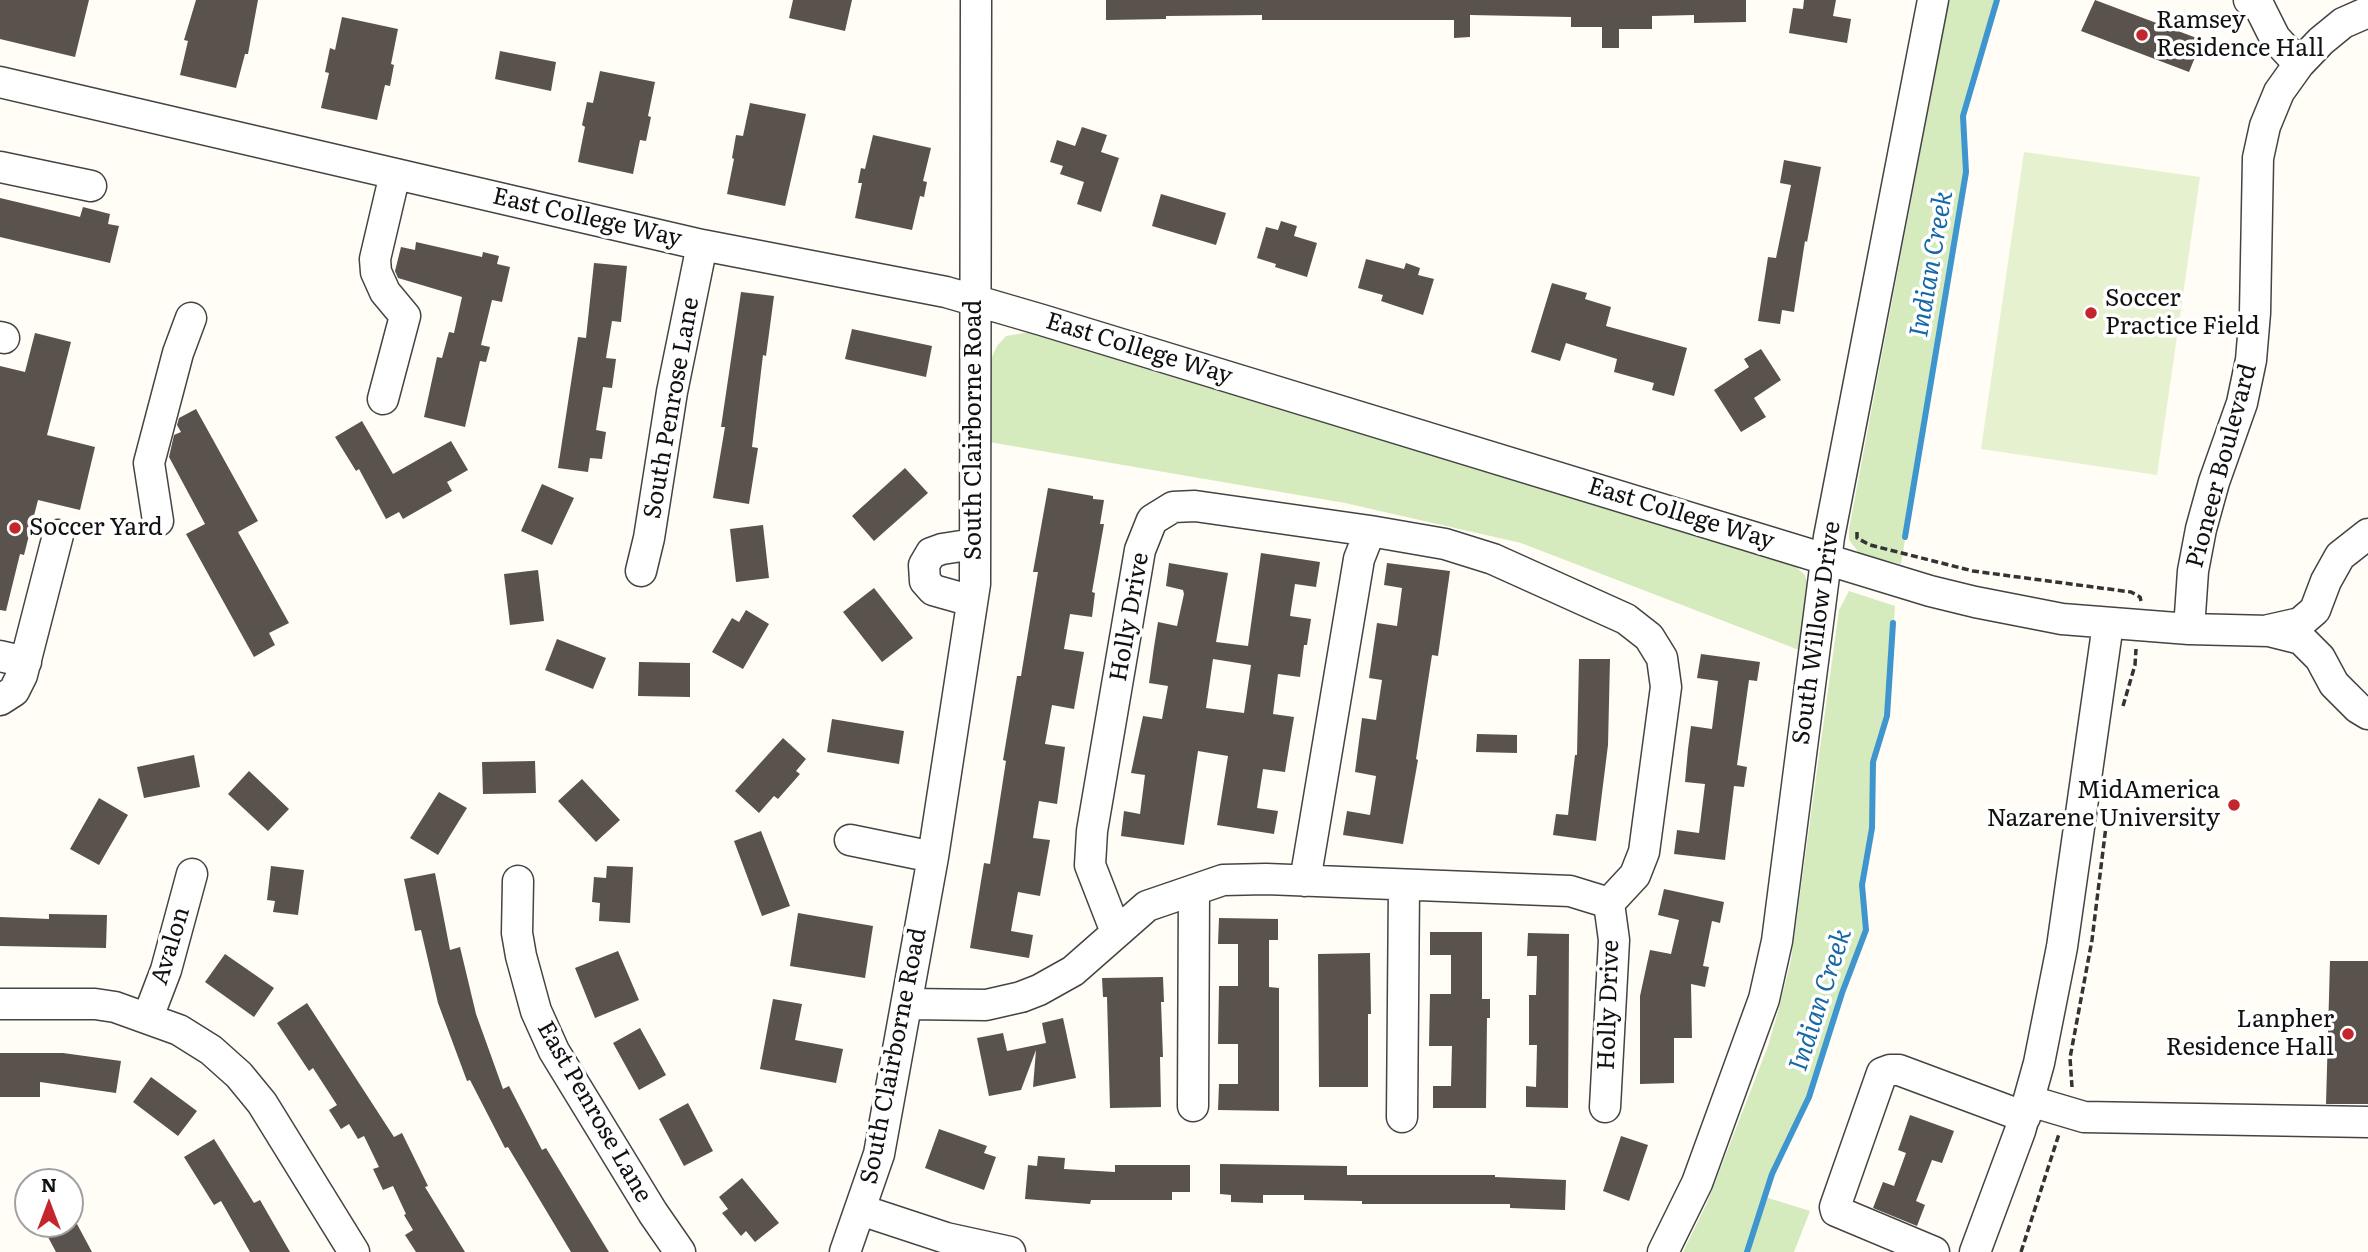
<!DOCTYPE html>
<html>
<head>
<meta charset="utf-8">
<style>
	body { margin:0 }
	#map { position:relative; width:2368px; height:1252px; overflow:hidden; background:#fffdf5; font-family:Literata,serif }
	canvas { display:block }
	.north { position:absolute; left:14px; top:1168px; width:70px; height:70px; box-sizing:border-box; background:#fff; border:2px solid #a0a0a0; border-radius:50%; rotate:0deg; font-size:19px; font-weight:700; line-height:28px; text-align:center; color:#111 }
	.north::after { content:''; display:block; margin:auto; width:24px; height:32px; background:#c4262e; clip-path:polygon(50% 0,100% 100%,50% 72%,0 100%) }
</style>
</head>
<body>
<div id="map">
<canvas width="2368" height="1252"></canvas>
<div class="north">N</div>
</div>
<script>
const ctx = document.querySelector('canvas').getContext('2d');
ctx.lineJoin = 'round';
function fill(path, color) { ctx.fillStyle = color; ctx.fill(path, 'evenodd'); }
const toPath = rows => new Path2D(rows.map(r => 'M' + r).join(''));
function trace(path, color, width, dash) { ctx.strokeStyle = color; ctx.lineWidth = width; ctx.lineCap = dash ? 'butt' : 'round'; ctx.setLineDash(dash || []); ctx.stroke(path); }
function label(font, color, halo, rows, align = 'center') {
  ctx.font = font + ' Literata,serif'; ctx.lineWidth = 7; ctx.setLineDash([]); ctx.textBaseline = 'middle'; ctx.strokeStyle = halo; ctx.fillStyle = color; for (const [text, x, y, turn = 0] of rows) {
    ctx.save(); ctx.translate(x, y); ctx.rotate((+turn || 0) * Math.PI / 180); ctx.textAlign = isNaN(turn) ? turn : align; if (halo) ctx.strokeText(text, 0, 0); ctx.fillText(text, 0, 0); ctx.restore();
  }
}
fill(toPath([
	[1949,0,1997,0,1963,116,1966,172,1901,564,1860,554,1849,540,1849,529],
	[1036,331,1793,564,1805,575,1808,586,1808,602,1799,650,1521,543,1345,503,989,442,991,359,997,346,1006,336],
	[1849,591,1895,606,1887,716,1873,762,1872,828,1862,885,1866,930,1842,993,1809,1097,1772,1174,1765,1197,1810,1211,1794,1252,1683,1252,1707,1203,1768,1046,1779,1008,1791,960,1839,610]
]), '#d5ebbd');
fill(toPath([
	[2024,152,2200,177,2157,475,1981,449]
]), '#e6f2cf');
trace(toPath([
	[1905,537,1966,172,1963,116,1997,0],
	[1747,1252,1772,1174,1809,1097,1842,993,1866,930,1862,885,1872,828,1873,762,1887,716,1893,623]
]), '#3f96cf', 6);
fill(toPath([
	[0,0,89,0,75,57,0,39],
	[196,0,258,0,248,54,245,54,236,88,180,75,188,41,184,40],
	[793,0,852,0,845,31,789,18],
	[1106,0,1746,0,1746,22,1694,23,1694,15,1652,16,1652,29,1619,29,1619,48,1602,48,1602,27,1571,27,1571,17,1470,15,1470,37,1454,38,1454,20,1262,20,1262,15,1166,16,1166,19,1106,20],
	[1804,0,1836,0,1833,16,1851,19,1847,43,1789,33,1793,8,1803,9],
	[2095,0,2202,40,2189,72,2081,31],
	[342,17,398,29,391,64,394,65,390,86,385,85,377,120,321,108,329,73,325,72,330,48,335,50],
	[500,51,556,62,551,91,495,79],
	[600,71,655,82,648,116,651,117,646,141,640,140,633,174,578,162,585,127,582,125,587,102,593,103],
	[750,103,806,114,785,206,727,194,734,159,732,158,736,135,743,136],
	[1082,127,1107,135,1101,152,1119,158,1101,212,1077,204,1084,182,1060,174,1063,166,1050,162,1057,140,1075,146],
	[873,135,931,148,923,181,927,182,924,197,920,196,912,230,855,218,862,183,858,183,861,168,865,169],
	[1784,160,1821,167,1807,242,1805,241,1794,312,1782,310,1780,324,1758,321,1768,257,1776,258,1791,185,1780,183],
	[1161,194,1226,213,1216,245,1152,226],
	[0,198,80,217,83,207,110,214,108,224,119,226,110,263,0,237],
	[1281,221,1297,226,1294,236,1317,243,1307,277,1275,267,1276,264,1257,258,1266,227,1278,230],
	[416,242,482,257,483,252,499,256,497,264,510,267,502,302,492,300,481,345,490,347,486,362,480,361,465,427,424,417,437,357,442,358,449,332,454,333,462,297,398,278,395,271,401,247,415,250],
	[1366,259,1404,269,1406,263,1420,268,1418,275,1434,279,1423,315,1381,301,1383,295,1358,288],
	[594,263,627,266,621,322,612,321,606,358,616,359,612,388,603,387,596,430,606,432,602,459,590,458,588,472,558,468,578,337,586,338],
	[1552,283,1587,293,1585,299,1611,307,1606,326,1687,348,1674,396,1652,390,1654,383,1614,372,1617,359,1566,343,1560,361,1531,352],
	[741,292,774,296,766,356,763,355,752,447,758,448,749,504,713,498,725,427,721,427],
	[852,329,932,346,926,377,845,359],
	[35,333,71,342,47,435,95,447,80,510,38,500,24,555,20,554,6,611,0,610,0,366,25,372],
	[1761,349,1781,380,1754,398,1766,417,1741,432,1714,390,1749,367,1744,359],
	[196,409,258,521,238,532,289,623,269,633,275,645,254,657,186,534,205,524,169,457,174,435,181,432,177,425,179,418],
	[362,421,393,474,451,441,468,470,447,482,452,491,403,519,399,512,386,519,359,469,356,471,335,437],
	[905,468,928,493,874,541,852,516],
	[542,484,574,498,552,545,521,531],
	[1048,488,1093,496,1093,499,1104,500,1100,524,1104,524,1092,592,1095,593,1092,617,1070,614,1064,649,1084,652,1074,709,1052,705,1045,744,1065,747,1057,804,1039,801,1033,838,1050,840,1040,896,1018,892,1011,931,1033,935,1029,958,970,948,984,863,990,864,1006,761,1003,760,1017,676,1021,676,1038,572,1033,572],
	[763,525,769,578,736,582,730,529],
	[1261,553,1320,562,1316,587,1295,584,1290,616,1311,619,1307,645,1304,645,1300,677,1278,674,1273,714,1294,717,1290,741,1285,772,1263,769,1257,808,1278,811,1274,834,1217,825,1228,756,1198,751,1184,845,1121,836,1124,811,1140,814,1145,775,1131,773,1143,716,1162,719,1168,686,1149,683,1154,647,1158,622,1177,626,1184,594,1183,590,1166,586,1169,563,1228,573,1216,642,1248,646],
	[1213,659,1251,665,1244,713,1206,708],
	[1387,563,1450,571,1438,656,1432,655,1416,759,1418,760,1403,844,1343,835,1347,811,1370,815,1376,776,1355,772,1362,718,1376,720,1382,680,1369,678,1377,623,1397,626,1402,588,1384,585],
	[538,570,544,621,510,625,504,574],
	[874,588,913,638,882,662,843,612],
	[746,610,769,624,743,669,712,652,732,618,739,622],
	[557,639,606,658,593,689,545,670],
	[1701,654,1760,662,1757,681,1749,680,1737,765,1747,767,1744,787,1734,786,1725,860,1674,854,1677,830,1699,833,1705,784,1685,782,1688,749,1691,726,1712,729,1718,681,1697,678],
	[1579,659,1610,659,1608,745,1596,841,1553,835,1556,814,1568,815,1575,755,1577,755],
	[639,662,690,663,690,697,638,696],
	[832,719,904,731,899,764,827,752],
	[1477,734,1517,735,1517,753,1476,752],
	[783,738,806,759,796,771,800,774,778,799,774,796,759,813,735,791],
	[194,755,200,787,144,798,137,767],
	[535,761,536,793,483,794,482,762],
	[249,771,289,809,268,831,228,794],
	[582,779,620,820,596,842,558,801],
	[439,792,467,808,438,855,410,838],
	[99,798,128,815,99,865,70,849],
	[761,831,790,906,762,916,734,841],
	[271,866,304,870,298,915,273,912,275,901,267,900],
	[607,866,633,867,630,923,599,921,600,903,592,902,594,877,606,878],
	[435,873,450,950,460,947,476,1014,503,1089,509,1086,542,1150,546,1148,609,1252,571,1252,508,1147,505,1148,470,1080,467,1081,438,1003,421,930,415,931,404,879],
	[1664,889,1724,902,1720,923,1712,921,1703,966,1709,967,1705,987,1691,984,1692,1038,1674,1038,1674,1083,1640,1084,1640,996,1650,950,1671,954,1679,920,1658,915],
	[798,913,873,926,865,978,790,966],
	[49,914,107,915,106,948,0,946,0,917,49,919],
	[1219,918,1278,919,1278,940,1269,940,1269,987,1279,988,1279,1111,1218,1110,1219,1084,1238,1084,1238,1044,1218,1044,1219,986,1238,986,1238,944,1218,944],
	[1430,932,1482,932,1482,999,1490,999,1490,1018,1487,1018,1486,1108,1433,1108,1433,1086,1451,1086,1452,1046,1429,1046,1430,994,1451,994,1451,955,1430,955],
	[1528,933,1569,934,1568,1108,1526,1107,1526,1086,1536,1087,1537,1045,1529,1045,1529,995,1536,995,1537,956,1527,956],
	[618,951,639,1000,595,1018,575,968],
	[1370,953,1371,1014,1368,1014,1368,1087,1319,1087,1318,954],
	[225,954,274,988,254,1017,205,982],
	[2330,961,2368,961,2368,1104,2326,1104],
	[1163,977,1164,1002,1161,1002,1163,1057,1160,1057,1161,1107,1110,1108,1107,997,1103,997,1102,978],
	[773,999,802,1004,795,1040,843,1049,836,1083,760,1069],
	[307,1003,394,1137,402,1133,428,1186,425,1187,465,1252,416,1252,405,1235,413,1230,404,1215,406,1214,393,1186,383,1190,373,1169,379,1167,364,1136,358,1139,349,1124,341,1129,329,1110,337,1105,313,1068,309,1071,277,1023],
	[1063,1018,1076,1078,1033,1087,1036,1050,1021,1090,989,1096,977,1038,1003,1033,1007,1051,1046,1043,1042,1023],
	[640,1028,666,1075,639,1090,613,1043],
	[0,1053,63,1053,121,1061,116,1093,40,1082,40,1097,0,1097],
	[151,1077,197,1111,178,1136,133,1102],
	[688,1103,713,1151,684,1166,659,1119],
	[1910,1115,1954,1131,1942,1163,1932,1160,1916,1201,1925,1205,1917,1226,1873,1208,1883,1182,1894,1186,1906,1153,1898,1150],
	[939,1129,987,1146,984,1153,996,1157,984,1190,925,1168],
	[1621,1136,1648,1145,1629,1201,1603,1191],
	[214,1139,254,1203,260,1200,290,1252,250,1252,221,1201,214,1205,184,1157],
	[1038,1156,1065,1158,1064,1169,1115,1172,1115,1165,1190,1165,1190,1192,1172,1192,1172,1200,1091,1200,1090,1204,1025,1199,1028,1165,1037,1166],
	[1220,1164,1347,1166,1347,1175,1495,1175,1495,1177,1566,1180,1565,1210,1510,1208,1510,1204,1362,1204,1362,1201,1304,1200,1304,1195,1263,1195,1263,1203,1231,1202,1231,1195,1220,1194],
	[742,1178,779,1223,755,1242,746,1231,741,1236,722,1213,728,1209,719,1197],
	[41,1224,77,1224,92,1252,56,1252]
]), '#5a524d');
const minor = toPath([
	[2249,0,2259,6,2275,38,2299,64],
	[0,82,702,245,946,292,1042,320,1930,591,1975,602,2062,619,2189,629,2269,631,2301,639,2320,658,2334,684,2358,708,2368,714],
	[0,167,91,186],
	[0,337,4,338],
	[383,399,405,316,385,292,376,272,375,259,395,174],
	[158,521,149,463,178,353,191,318],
	[641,571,649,538,672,392,702,245],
	[972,601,933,590,925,581,924,565,931,553,942,549,974,544],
	[2189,629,2193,571,2201,529,2214,482,2242,403,2251,360,2255,313,2258,158,2265,126,2279,92,2299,64,2321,41,2343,23,2368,12],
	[2269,630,2300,623,2315,610,2326,581,2340,556,2368,534],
	[0,656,26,662],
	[0,700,14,691,22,675,58,535],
	[850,840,933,857],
	[518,881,517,933,521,956,536,1011,554,1051,653,1213,680,1252],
	[1305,881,1359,559,1370,531],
	[0,1004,95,1004,115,1007,179,1030,211,1050,239,1075,262,1103,354,1252],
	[908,1004,986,1005,1021,997,1039,990,1073,971,1147,906,1223,880,1266,879,1570,891,1609,903,1635,875,1644,852,1666,687,1662,658,1649,637,1626,619,1493,559,1445,544,1370,531,1195,506,1173,507,1152,520,1140,550,1092,831,1090,865,1116,932],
	[148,1017,166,970,192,874],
	[2030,1101,2084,1117,2368,1122],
	[1193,1106,1194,890],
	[1605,1107,1614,940,1609,903],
	[1402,1117,1404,885],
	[861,1210,946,1238,1010,1252],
	[845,1252,879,1154,933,857,975,584,976,0],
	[1663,1252,1697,1183,1764,999,1777,941,1829,537,1933,0],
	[1934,1252,1836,1211,1835,1207,1882,1073,1890,1070,1899,1070,2025,1117],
	[1975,1252,2020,1131,2039,1063,2062,947,2108,624]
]);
trace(minor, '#444', 33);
trace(toPath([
	[1857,532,1857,538,1870,545,1973,571,2131,592,2140,597,2141,601],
	[2123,706,2135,665,2136,649],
	[2072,1087,2070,1058,2092,940,2107,818],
	[2021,1252,2059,1134]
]), '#333', 3.5, [7, 3.5]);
trace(minor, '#fff', 30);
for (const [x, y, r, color] of [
	[2142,35,7,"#c4262e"],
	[2091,313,7,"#c4262e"],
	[15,528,7,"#c4262e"],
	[2234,805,7,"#c4262e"],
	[2348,1034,7,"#c4262e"]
]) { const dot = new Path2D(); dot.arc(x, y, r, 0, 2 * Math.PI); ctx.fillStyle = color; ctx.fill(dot); trace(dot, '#fff', 2.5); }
label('24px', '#111', '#fff', [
	["Ramsey",2156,21],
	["Residence Hall",2156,49],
	["Soccer",2105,299],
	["Practice Field",2105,327],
	["Soccer Yard",29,528],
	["MidAmerica",2220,791,"right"],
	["Nazarene University",2220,819,"right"],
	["Lanpher",2334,1020,"right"],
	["Residence Hall",2334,1048,"right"]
], 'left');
label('24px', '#111', '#fff', [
	["East College Way",587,218,13],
	["East College Way",1139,349,17],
	["South Penrose Lane",672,408,-80],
	["South Clairborne Road",974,430,-90],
	["Pioneer Boulevard",2222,466,-75],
	["East College Way",1681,514,17],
	["Holly Drive",1130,617,-80],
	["South Willow Drive",1817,633,-82],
	["Avalon",171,946,-73],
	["Holly Drive",1609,1005,-88],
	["South Clairborne Road",894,1056,-79],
	["East Penrose Lane",594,1112,60]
]);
label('italic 26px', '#1768a6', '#fff', [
	["Indian Creek",1932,264,-80],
	["Indian Creek",1821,1000,-72]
]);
</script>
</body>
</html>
